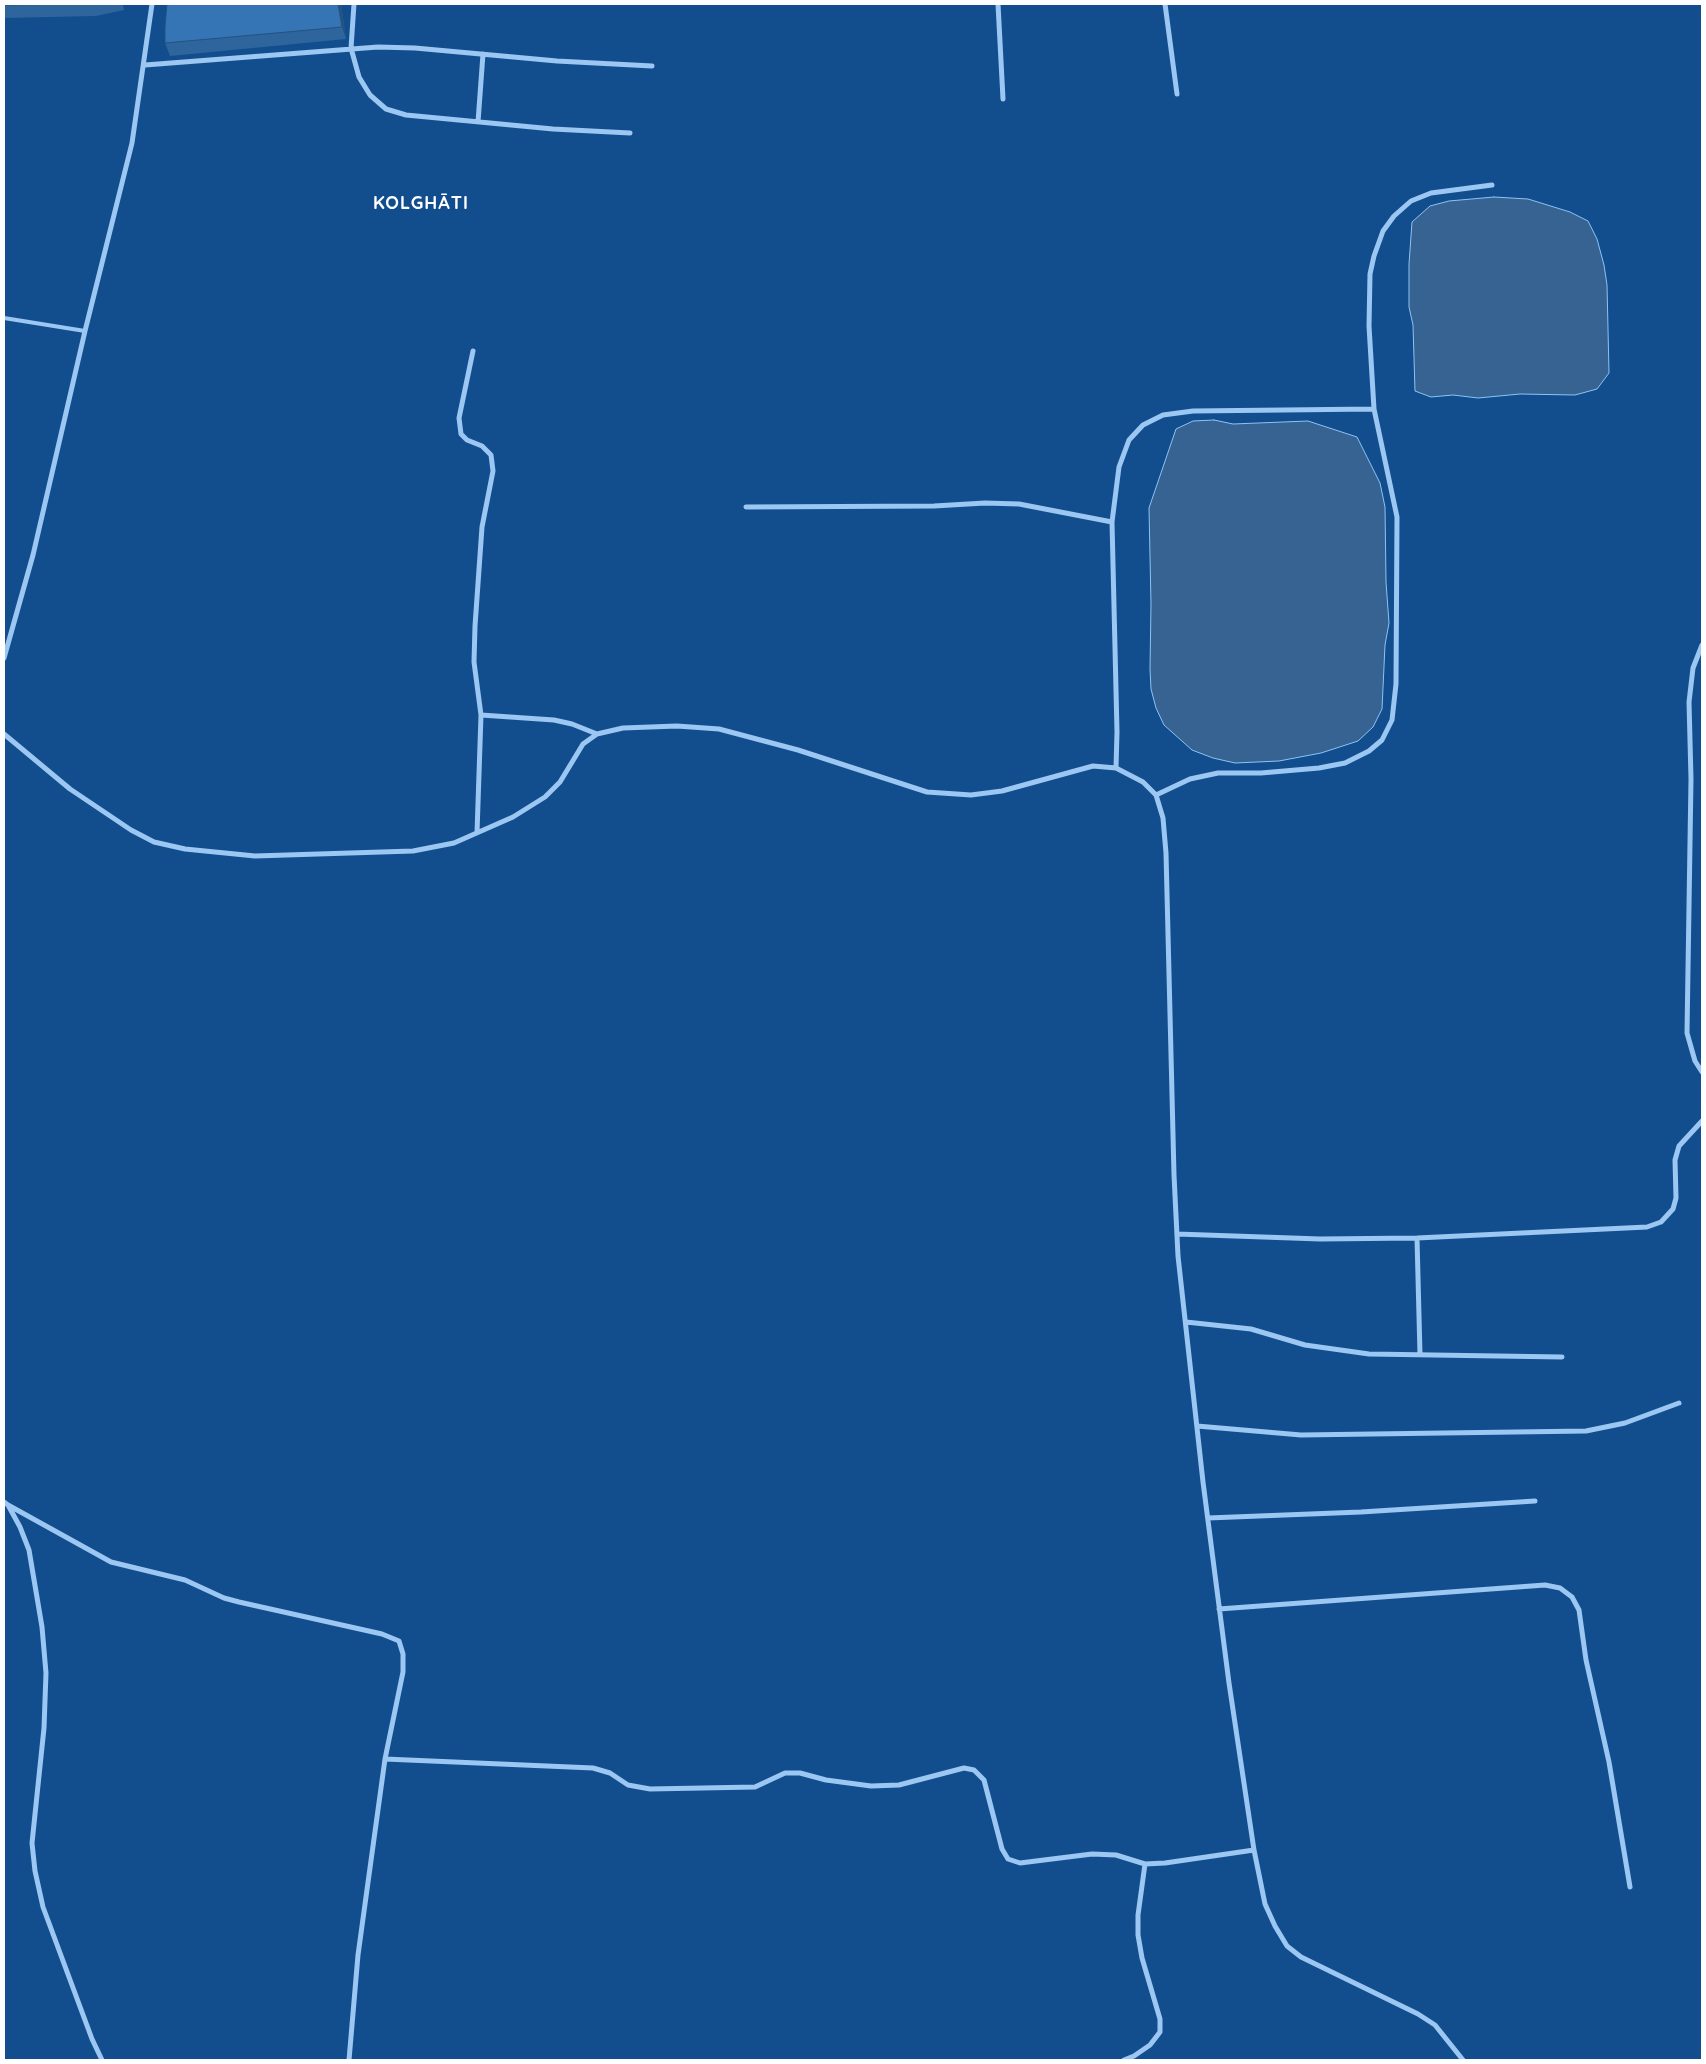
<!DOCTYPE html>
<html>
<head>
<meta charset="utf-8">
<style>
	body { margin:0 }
	#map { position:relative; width:1706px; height:2064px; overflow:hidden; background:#124e8e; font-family:Quicksand,sans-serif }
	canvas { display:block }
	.frame { position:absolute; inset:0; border:5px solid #fff; pointer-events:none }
</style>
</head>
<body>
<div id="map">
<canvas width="1706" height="2064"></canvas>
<div class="frame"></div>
</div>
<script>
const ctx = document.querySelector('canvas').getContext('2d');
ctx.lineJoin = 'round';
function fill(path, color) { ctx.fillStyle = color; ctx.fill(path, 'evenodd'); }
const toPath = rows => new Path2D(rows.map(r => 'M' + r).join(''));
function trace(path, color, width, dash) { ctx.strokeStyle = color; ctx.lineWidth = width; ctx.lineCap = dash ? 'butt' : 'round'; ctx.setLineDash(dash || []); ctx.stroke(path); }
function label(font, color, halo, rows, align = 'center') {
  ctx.font = font + ' Quicksand,sans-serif'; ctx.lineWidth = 4; ctx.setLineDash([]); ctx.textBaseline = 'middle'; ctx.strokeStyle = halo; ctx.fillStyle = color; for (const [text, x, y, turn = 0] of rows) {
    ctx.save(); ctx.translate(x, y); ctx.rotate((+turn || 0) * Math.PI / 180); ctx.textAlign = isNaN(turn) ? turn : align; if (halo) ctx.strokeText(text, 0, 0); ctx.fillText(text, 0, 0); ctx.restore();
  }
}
const water = toPath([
	[1494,197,1528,199,1570,212,1588,221,1597,239,1604,265,1607,285,1609,373,1597,389,1575,395,1520,394,1478,398,1453,395,1431,397,1415,391,1413,325,1409,307,1409,264,1412,222,1430,206,1449,201,1494,197],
	[1214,420,1233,424,1308,421,1357,437,1380,483,1385,507,1386,582,1389,623,1385,645,1382,709,1373,727,1358,741,1321,753,1279,761,1235,763,1213,758,1192,750,1164,725,1156,708,1151,689,1150,669,1151,604,1149,508,1176,429,1193,421,1214,420]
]);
fill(water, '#376392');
trace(water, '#8dc3f5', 1);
trace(toPath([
	[4,318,85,331]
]), '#9bc7f2', 4);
trace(toPath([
	[354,4,351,48,359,77,370,95,386,109,406,115,553,129,630,133],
	[998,4,1003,99],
	[1165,4,1177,94],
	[145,65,378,47,415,48,557,61,652,66],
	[478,122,483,54],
	[473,351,459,418,461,434,467,440,482,446,491,455,493,471,482,527,475,626,474,662,481,715,477,833],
	[746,507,934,506,985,503,1019,504,1112,522],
	[1702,645,1693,668,1689,702,1691,779,1687,1033,1695,1061,1702,1072],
	[4,658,33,555,85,331,132,143,152,4],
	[481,715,554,720,572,724,597,734],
	[4,734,70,789,131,830,154,842,185,849,255,856,413,851,454,843,513,817,545,797,560,782,583,744,597,734,623,728,677,726,719,729,798,750,927,792,971,795,1002,791,1093,766,1116,768,1143,782,1156,795,1163,818,1166,853,1174,1175,1178,1256,1203,1482,1229,1683,1254,1850,1265,1904,1275,1926,1287,1946,1301,1957,1418,2014,1435,2025,1463,2060],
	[1116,768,1117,732,1112,522,1119,467,1129,440,1143,425,1163,415,1193,411,1374,409],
	[1156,795,1190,779,1218,773,1261,773,1319,768,1345,763,1369,751,1382,740,1392,720,1396,684,1397,517,1374,409,1369,326,1370,274,1374,256,1383,231,1394,216,1411,201,1431,193,1492,185],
	[1177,1234,1320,1239,1417,1238,1647,1227,1661,1222,1673,1209,1676,1198,1675,1160,1679,1146,1702,1121],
	[1417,1238,1420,1355],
	[1186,1322,1251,1329,1305,1345,1369,1354,1562,1357],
	[1197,1426,1301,1435,1586,1431,1625,1423,1679,1403],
	[4,1502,8,1505,20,1527,29,1550,42,1627,46,1673,44,1728,32,1843,35,1871,43,1907,92,2039,102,2060],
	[8,1505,111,1562,185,1580,224,1598,239,1602,382,1634,399,1641,403,1654,403,1672,385,1759,358,1955,349,2060],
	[1208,1518,1361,1512,1535,1501],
	[1219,1609,1545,1585,1560,1588,1572,1597,1579,1610,1586,1660,1609,1762,1630,1887],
	[385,1759,593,1768,610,1773,628,1785,650,1789,755,1787,785,1773,800,1773,826,1780,871,1786,899,1785,964,1768,974,1770,984,1780,1002,1849,1008,1859,1020,1863,1092,1854,1116,1855,1145,1864,1165,1863,1254,1850],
	[1124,2060,1134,2056,1150,2045,1160,2032,1160,2019,1142,1958,1138,1935,1138,1915,1145,1864]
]), '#9bc7f2', 5);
fill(toPath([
	[4,4,123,4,124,10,96,16,4,18],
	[167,4,341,4,346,39,170,56,165,43]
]), '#2e659d');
fill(toPath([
	[338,4,341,4,346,39,342,27]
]), '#25527f');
const building = toPath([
	[4,4,80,4,4,5,4,4],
	[167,4,338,4,342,27,165,43,165,27,167,4]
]);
fill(building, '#3575b6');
trace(building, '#25527f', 1);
ctx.letterSpacing = '1px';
label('bold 18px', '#fff', '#124e8e', [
	["KOLGHĀTI",421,204]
]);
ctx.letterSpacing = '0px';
</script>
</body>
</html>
